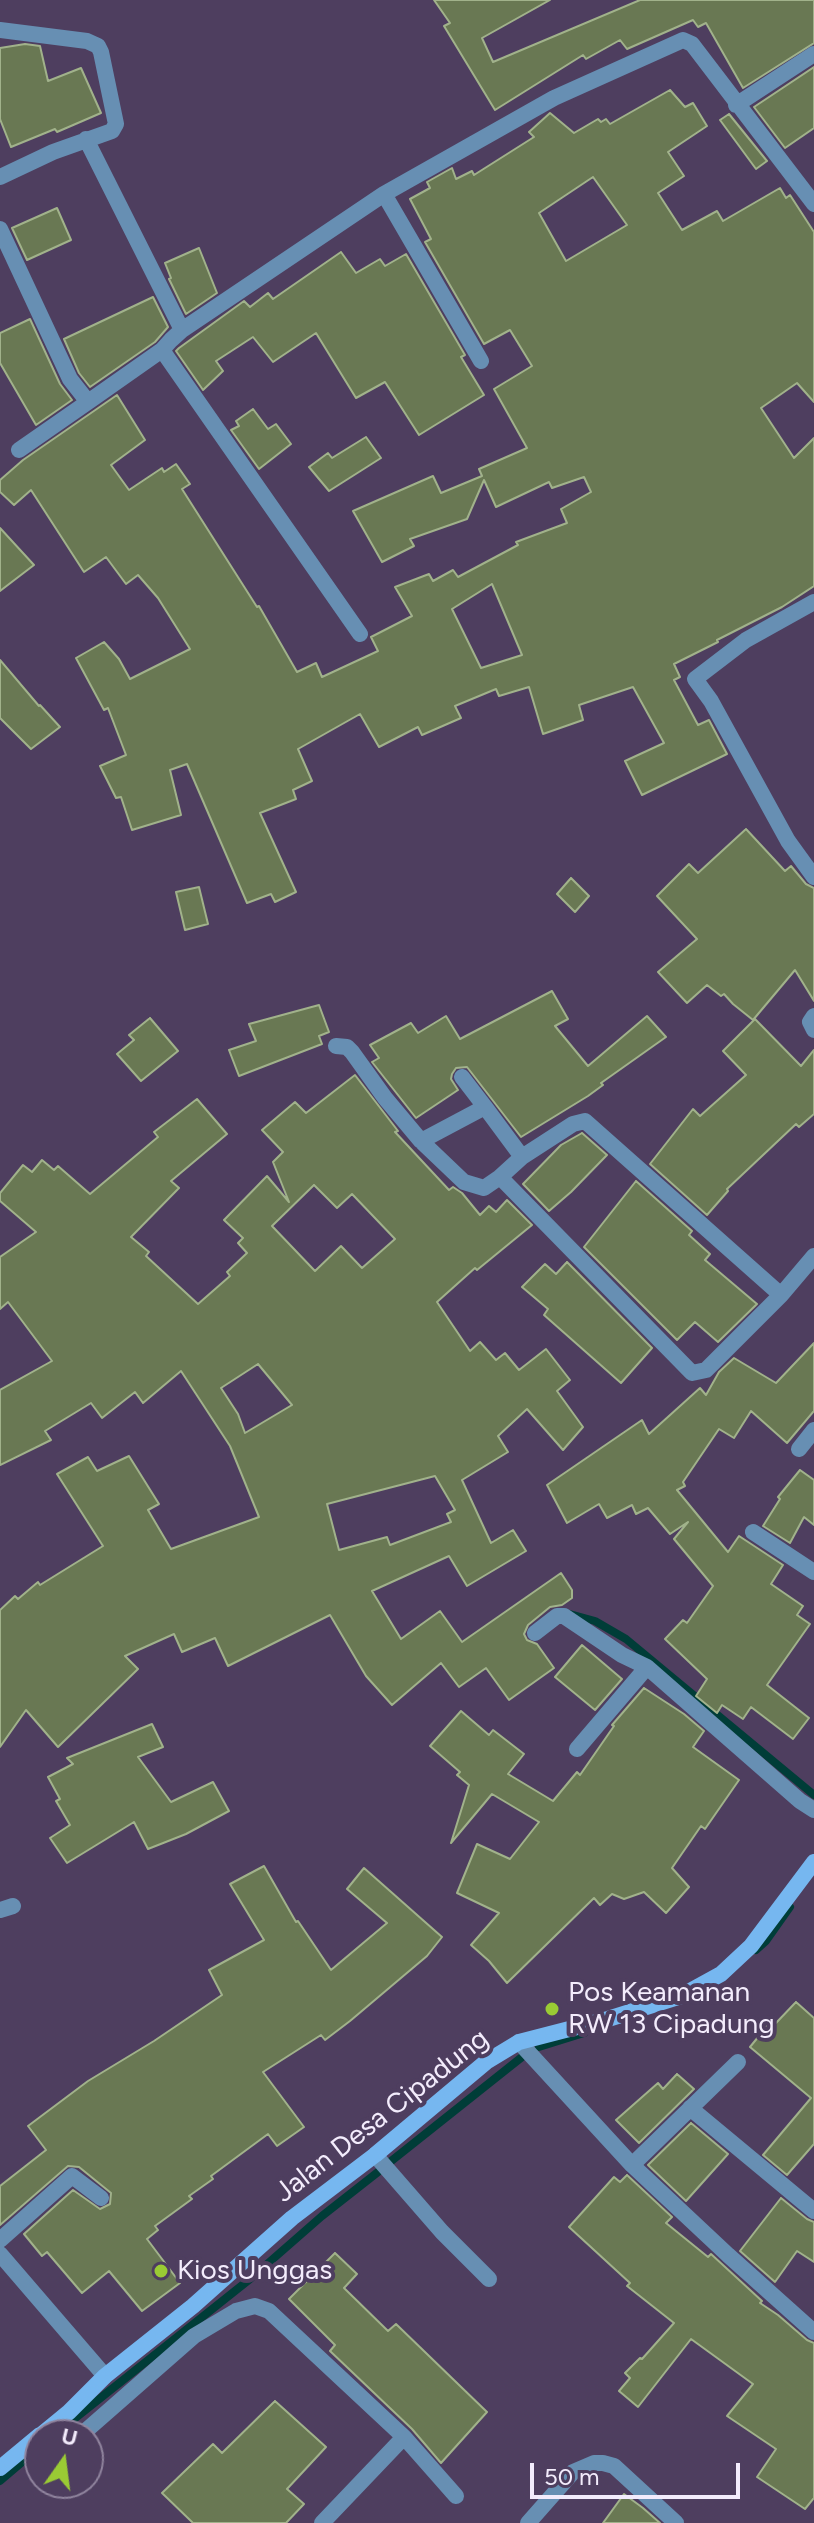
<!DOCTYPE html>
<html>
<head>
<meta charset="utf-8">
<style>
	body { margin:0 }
	#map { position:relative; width:814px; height:2523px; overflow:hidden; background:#4e3e5f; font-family:Figtree,sans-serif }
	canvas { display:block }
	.north { position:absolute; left:24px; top:2419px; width:80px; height:80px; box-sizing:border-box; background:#4e3e5f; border:2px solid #90849e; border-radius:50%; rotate:14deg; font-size:22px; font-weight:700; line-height:32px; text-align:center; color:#f3ecfc }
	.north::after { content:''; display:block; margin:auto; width:28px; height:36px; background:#9acb34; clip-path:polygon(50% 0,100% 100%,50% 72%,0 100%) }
	.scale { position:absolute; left:530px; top:2463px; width:210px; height:36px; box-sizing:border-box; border:4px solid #f3ecfc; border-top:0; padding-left:10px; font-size:24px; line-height:28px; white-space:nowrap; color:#f3ecfc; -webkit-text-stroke:6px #4e3e5f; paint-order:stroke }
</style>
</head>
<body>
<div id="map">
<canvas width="814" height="2523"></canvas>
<div class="north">U</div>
<div class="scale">50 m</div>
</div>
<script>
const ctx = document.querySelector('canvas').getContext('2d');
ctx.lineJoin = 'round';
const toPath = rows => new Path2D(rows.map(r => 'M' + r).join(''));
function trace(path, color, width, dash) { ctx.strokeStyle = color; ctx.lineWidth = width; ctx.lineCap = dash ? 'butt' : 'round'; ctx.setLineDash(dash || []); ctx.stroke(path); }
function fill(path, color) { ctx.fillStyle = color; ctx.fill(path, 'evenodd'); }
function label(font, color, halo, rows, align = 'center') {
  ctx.font = font + ' Figtree,sans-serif'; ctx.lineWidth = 8; ctx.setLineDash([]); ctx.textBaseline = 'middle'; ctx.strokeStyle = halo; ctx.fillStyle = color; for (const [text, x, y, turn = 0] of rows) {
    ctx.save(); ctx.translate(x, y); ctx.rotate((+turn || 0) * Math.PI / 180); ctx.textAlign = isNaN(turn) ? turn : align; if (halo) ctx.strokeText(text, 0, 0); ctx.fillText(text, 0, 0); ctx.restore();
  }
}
trace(toPath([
	[566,1613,595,1621,626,1639,814,1795],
	[756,1950,766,1941,790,1907],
	[539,2047,584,2033],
	[390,2162,522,2057],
	[54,2435,250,2279,322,2216,378,2172],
	[0,2481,40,2447]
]), '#003d38', 8);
const building = toPath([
	[434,0,550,0,482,38,493,62,640,0,814,0,814,43,743,88,706,23,698,27,693,20,627,49,620,40,586,59,583,55,495,110,444,26,450,23,434,0],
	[25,44,40,46,48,81,81,68,101,113,57,132,55,129,11,147,0,119,0,48,25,44],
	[814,67,814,128,785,148,754,107,814,67],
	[670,90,685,107,693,103,707,126,668,152,684,176,658,193,682,230,717,211,723,221,780,188,786,198,790,195,814,232,814,402,797,383,761,408,794,458,814,438,814,586,782,607,717,640,718,642,674,664,680,677,674,680,698,725,709,720,727,754,642,795,625,761,664,743,633,687,579,705,583,720,543,734,529,687,499,696,496,689,455,706,461,718,422,735,418,727,379,747,360,714,298,749,312,781,293,790,296,799,260,813,296,892,275,902,271,894,247,903,187,764,170,770,181,815,132,830,121,797,116,798,100,766,126,755,108,708,104,710,76,658,104,642,119,659,130,679,190,649,158,598,138,575,126,584,106,557,84,572,31,490,14,505,0,492,0,480,23,460,117,395,145,440,111,465,129,490,162,468,164,472,176,464,190,484,182,489,257,607,259,606,297,672,316,663,322,677,378,651,371,637,412,616,395,587,429,574,433,581,453,570,458,577,518,545,516,542,567,523,561,509,591,492,584,477,552,488,549,482,496,507,484,480,467,519,410,539,414,546,382,562,353,511,433,476,441,493,482,476,479,469,527,448,494,389,532,366,510,330,484,344,425,242,431,239,410,199,430,188,427,182,452,168,456,179,472,171,474,175,534,137,529,132,550,113,574,133,598,119,601,122,606,119,610,124,670,90],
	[593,177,627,225,566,261,539,213,593,177],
	[492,584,522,655,481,668,452,609,492,584],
	[729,114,767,161,756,169,720,120,729,114],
	[57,208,71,240,27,260,12,228,57,208],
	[199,248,217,293,186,314,169,279,171,278,165,263,199,248],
	[341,252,356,273,380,259,385,266,406,254,465,355,461,357,484,395,419,435,385,382,356,398,316,333,273,362,253,337,216,361,223,371,203,390,176,351,179,348,244,301,250,307,268,293,273,299,341,252],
	[153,297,168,327,155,342,90,387,79,373,64,339,153,297],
	[30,319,60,384,72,400,36,425,0,363,0,333,30,319],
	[253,409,268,429,276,424,291,444,259,469,231,430,239,426,236,421,253,409],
	[366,437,381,458,329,491,309,467,328,453,332,458,366,437],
	[0,528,34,565,0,591,0,528],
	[0,660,39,706,40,705,60,727,31,749,0,718,0,660],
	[746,829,785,871,791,866,806,884,814,888,814,1001,795,970,753,1020,733,1004,724,994,721,996,707,985,687,1003,658,972,697,939,657,896,689,864,698,873,746,829],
	[571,878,589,896,575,912,557,894,571,878],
	[199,887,208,924,185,930,176,892,199,887],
	[552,991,568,1019,555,1026,588,1066,647,1016,666,1037,601,1083,603,1085,588,1096,521,1137,467,1067,456,1068,452,1074,451,1079,458,1090,416,1118,372,1062,379,1058,370,1045,411,1023,418,1033,446,1016,460,1039,552,991],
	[319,1005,329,1032,319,1036,322,1044,239,1076,229,1050,256,1041,249,1024,319,1005],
	[150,1018,178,1051,141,1081,117,1054,134,1040,129,1035,150,1018],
	[755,1019,801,1066,814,1050,814,1114,799,1127,796,1124,727,1189,728,1191,707,1215,650,1164,693,1109,700,1116,746,1075,723,1051,755,1019],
	[355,1075,398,1131,395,1132,449,1190,453,1187,462,1193,480,1215,489,1206,496,1212,507,1200,532,1225,477,1270,475,1268,437,1302,470,1351,480,1342,496,1360,505,1353,519,1370,546,1349,570,1380,557,1391,583,1427,563,1450,527,1409,498,1436,508,1452,462,1480,491,1543,513,1530,526,1551,467,1586,449,1556,372,1591,401,1639,440,1611,462,1642,561,1573,572,1590,572,1598,562,1605,550,1607,528,1625,524,1634,527,1640,537,1644,554,1668,509,1700,486,1668,459,1687,441,1663,392,1705,366,1676,330,1615,228,1666,215,1638,182,1652,174,1634,125,1656,138,1669,58,1747,26,1710,0,1747,0,1610,15,1596,18,1599,38,1582,40,1585,103,1546,57,1474,88,1457,97,1471,129,1456,159,1504,148,1510,171,1549,259,1517,230,1446,181,1371,143,1403,135,1392,102,1418,91,1403,45,1431,51,1440,0,1465,0,1390,52,1361,8,1302,0,1309,0,1257,36,1232,0,1201,0,1193,23,1165,32,1172,42,1160,54,1170,58,1166,90,1194,158,1137,154,1132,197,1099,227,1134,171,1181,179,1188,131,1237,149,1252,146,1256,198,1304,230,1276,227,1272,247,1253,238,1243,243,1238,224,1220,267,1176,289,1202,273,1162,283,1152,262,1130,295,1102,306,1113,355,1075],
	[314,1185,337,1208,352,1194,395,1239,362,1268,341,1246,315,1271,272,1226,314,1185],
	[258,1364,292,1405,245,1433,238,1414,221,1388,258,1364],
	[435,1476,455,1510,447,1514,451,1522,390,1545,387,1537,339,1550,327,1504,435,1476],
	[582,1133,607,1155,571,1192,549,1211,523,1184,561,1145,582,1133],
	[636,1181,692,1231,689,1235,710,1254,705,1260,757,1304,718,1342,695,1322,677,1340,584,1247,636,1181],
	[567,1262,652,1348,621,1383,544,1315,548,1309,522,1287,545,1264,556,1274,567,1262],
	[814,1343,814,1411,787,1443,751,1411,734,1438,719,1429,683,1482,685,1486,677,1490,728,1552,739,1536,783,1565,771,1584,803,1606,797,1615,810,1624,767,1685,809,1718,793,1739,751,1707,743,1719,722,1705,717,1713,696,1696,707,1679,665,1639,683,1620,687,1623,713,1586,674,1539,688,1522,670,1534,648,1508,636,1514,632,1505,607,1518,599,1504,567,1523,547,1485,642,1420,649,1434,700,1388,706,1395,719,1372,734,1358,776,1383,814,1343],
	[800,1470,814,1480,814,1525,804,1517,790,1543,763,1526,780,1499,778,1497,800,1470],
	[582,1645,622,1679,595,1710,555,1677,582,1645],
	[644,1688,684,1714,704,1731,693,1747,739,1780,705,1829,701,1826,672,1868,689,1887,666,1913,644,1892,624,1899,612,1894,600,1905,594,1898,507,1983,489,1961,471,1945,499,1913,457,1893,477,1844,510,1859,539,1822,492,1794,451,1843,469,1785,457,1775,460,1772,430,1746,461,1711,489,1735,493,1730,524,1754,508,1774,553,1801,577,1772,580,1775,614,1726,612,1725,644,1688],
	[152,1724,163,1747,138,1757,171,1802,213,1782,229,1811,186,1834,148,1849,134,1822,67,1863,50,1838,70,1825,56,1801,60,1799,48,1777,73,1764,67,1758,152,1724],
	[264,1866,296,1922,298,1921,331,1970,387,1923,347,1889,364,1868,442,1937,427,1956,350,2021,325,2040,321,2035,263,2072,304,2127,277,2146,268,2134,211,2176,213,2179,189,2196,192,2199,155,2226,158,2230,147,2239,180,2283,142,2311,109,2271,82,2293,47,2252,42,2256,24,2234,73,2190,100,2209,110,2204,111,2193,79,2167,68,2166,0,2225,0,2186,46,2150,28,2126,88,2081,154,2041,222,1995,209,1970,264,1940,230,1884,264,1866],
	[796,2002,814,2018,814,2144,787,2175,763,2155,811,2098,750,2047,772,2020,776,2023,796,2002],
	[677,2074,694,2089,639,2143,616,2120,658,2083,663,2089,677,2074],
	[691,2123,728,2154,686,2201,648,2165,691,2123],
	[627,2175,672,2217,666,2223,708,2257,711,2254,762,2301,760,2303,778,2315,807,2340,814,2343,814,2498,805,2509,757,2477,776,2449,727,2416,753,2384,691,2339,638,2407,619,2391,630,2378,625,2373,640,2358,642,2359,674,2323,627,2286,630,2283,569,2227,614,2177,620,2182,627,2175],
	[781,2198,807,2219,814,2222,814,2262,797,2251,775,2282,740,2251,781,2198],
	[335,2253,357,2274,344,2288,388,2331,396,2324,487,2412,441,2463,412,2429,330,2351,335,2345,289,2299,335,2253],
	[275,2401,326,2447,287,2489,304,2504,286,2523,193,2523,162,2493,213,2444,222,2453,275,2401],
	[624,2494,643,2508,660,2523,603,2523,624,2494]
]);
fill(building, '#697853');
trace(building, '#a1b28b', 2);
trace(toPath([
	[0,30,87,41,98,46,101,52,116,124,112,131,53,152,0,177],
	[736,105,814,54],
	[384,194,481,361],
	[0,229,70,379,88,402,162,350,171,340,182,330,86,139],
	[182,330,384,194,554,98,683,40,692,44,814,204],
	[162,350,360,634],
	[19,450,88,402],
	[814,602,746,640,695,679,711,701,788,841,814,877],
	[814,1016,810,1022,814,1030],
	[336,1046,347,1047,352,1052,385,1098,421,1141,464,1182,484,1188,500,1177,692,1373,706,1370,781,1295,814,1256],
	[485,1107,522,1157],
	[421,1141,485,1107,462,1077],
	[500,1177,522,1157,573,1124,585,1121,781,1295],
	[799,1449,814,1430],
	[753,1532,814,1572],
	[535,1633,557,1616,564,1616,622,1655,647,1667],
	[577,1749,647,1667,800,1801,814,1810],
	[0,1910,13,1906],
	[519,2042,632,2165,728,2255,814,2332],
	[690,2108,814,2211],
	[375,2155,442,2232,489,2279],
	[632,2165,738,2062],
	[0,2240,72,2176,101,2198],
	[0,2254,105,2376],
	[81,2435,194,2336,236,2311,255,2306,269,2311,404,2437,456,2496],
	[322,2523,404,2437],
	[528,2523,573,2472,594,2463,603,2463,614,2466,676,2523]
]), '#678fb3', 16);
trace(toPath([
	[41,2435,69,2412,105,2376,193,2306,292,2218,375,2155,486,2062,519,2042,608,2019,681,1996,721,1974,751,1946,814,1862],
	[0,2468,40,2435]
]), '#76b7f0', 16);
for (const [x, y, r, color] of [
	[552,2009,8,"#9acb34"],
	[161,2271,8,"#9acb34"]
]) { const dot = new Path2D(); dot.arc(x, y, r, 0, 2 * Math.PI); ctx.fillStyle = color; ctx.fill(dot); trace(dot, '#4e3e5f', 3); }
label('28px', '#f3ecfc', '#4e3e5f', [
	["Pos Keamanan",568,1993],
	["RW 13 Cipadung",568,2025],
	["Kios Unggas",177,2271]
], 'left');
label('28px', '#f3ecfc', '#4e3e5f', [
	["Jalan Desa Cipadung",382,2116,-38]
]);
</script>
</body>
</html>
